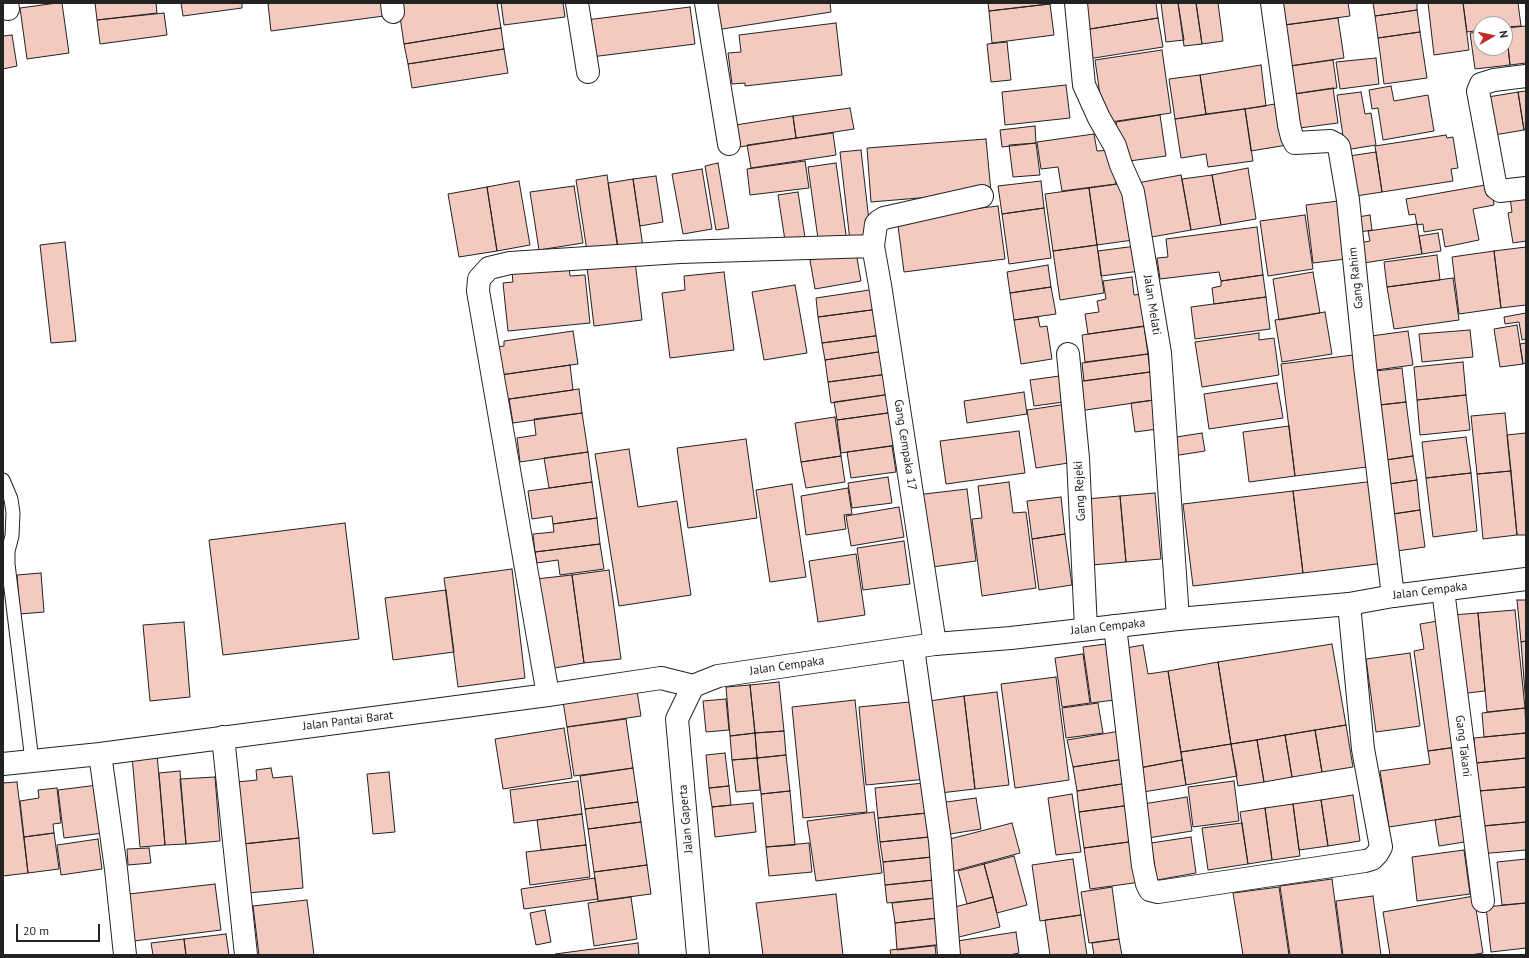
<!DOCTYPE html>
<html>
<head>
<meta charset="utf-8">
<style>
	body { margin:0 }
	#map { position:relative; width:1529px; height:958px; overflow:hidden; background:#fff; font-family:"PT Sans",sans-serif }
	canvas { display:block }
	.frame { position:absolute; inset:0; border:4px solid #222; pointer-events:none }
	.north { position:absolute; left:1473px; top:16px; width:40px; height:40px; box-sizing:border-box; background:#fff; border:1px solid #a7a7a7; border-radius:50%; rotate:81deg; font-size:11px; font-weight:700; line-height:16px; text-align:center; color:#222 }
	.north::after { content:''; display:block; margin:auto; width:14px; height:18px; background:#c62828; clip-path:polygon(50% 0,100% 100%,50% 72%,0 100%) }
	.scale { position:absolute; left:16px; top:924px; width:84px; height:18px; box-sizing:border-box; border:2px solid #222; border-top:0; padding-left:5px; font-size:12px; line-height:14px; white-space:nowrap; color:#222; -webkit-text-stroke:3px #fff; paint-order:stroke }
</style>
</head>
<body>
<div id="map">
<canvas width="1529" height="958"></canvas>
<div class="frame"></div>
<div class="north">N</div>
<div class="scale">20 m</div>
</div>
<script>
const ctx = document.querySelector('canvas').getContext('2d');
ctx.lineJoin = 'round';
function fill(path, color) { ctx.fillStyle = color; ctx.fill(path, 'evenodd'); }
const toPath = rows => new Path2D(rows.map(r => 'M' + r).join(''));
function trace(path, color, width, dash) { ctx.strokeStyle = color; ctx.lineWidth = width; ctx.lineCap = dash ? 'butt' : 'round'; ctx.setLineDash(dash || []); ctx.stroke(path); }
function label(font, color, halo, rows, align = 'center') {
  ctx.font = font + ' "PT Sans",sans-serif'; ctx.lineWidth = 3; ctx.setLineDash([]); ctx.textBaseline = 'middle'; ctx.strokeStyle = halo; ctx.fillStyle = color; for (const [text, x, y, turn = 0] of rows) {
    ctx.save(); ctx.translate(x, y); ctx.rotate((+turn || 0) * Math.PI / 180); ctx.textAlign = isNaN(turn) ? turn : align; if (halo) ctx.strokeText(text, 0, 0); ctx.fillText(text, 0, 0); ctx.restore();
  }
}
const building = toPath([
	[57,3,62,3,69,53,27,59,20,8,57,3],
	[95,3,156,3,157,13,97,20,95,3],
	[181,3,242,3,242,8,183,16,181,3],
	[273,3,383,3,384,16,271,31,268,4,273,3],
	[398,3,497,3,501,28,404,44,398,3],
	[501,3,563,3,565,17,504,25,501,3],
	[711,3,830,3,831,12,716,30,711,3],
	[988,3,1057,3,989,11,988,3],
	[1079,3,1156,3,1158,18,1084,30,1079,3],
	[1161,3,1178,3,1184,40,1166,42,1161,3],
	[1178,3,1196,3,1202,44,1184,46,1178,3],
	[1196,3,1218,3,1223,41,1202,44,1196,3],
	[1274,3,1348,3,1350,16,1277,26,1274,3],
	[1373,3,1417,3,1417,10,1375,16,1373,3],
	[1428,3,1463,3,1469,50,1434,55,1428,3],
	[1463,3,1518,3,1521,26,1505,27,1505,24,1481,24,1481,30,1467,32,1463,3],
	[1050,4,1054,35,992,43,989,11,1050,4],
	[690,7,695,44,591,57,586,20,690,7],
	[1417,10,1420,32,1378,38,1375,16,1417,10],
	[164,13,167,35,100,44,97,20,164,13],
	[1158,18,1163,47,1088,59,1084,30,1158,18],
	[1338,18,1344,58,1283,67,1277,26,1338,18],
	[836,23,842,75,745,86,745,83,732,84,728,53,741,52,739,35,836,23],
	[1526,26,1526,63,1510,65,1506,28,1526,26],
	[501,28,504,49,408,64,404,44,501,28],
	[1506,28,1510,65,1475,69,1470,33,1481,32,1481,48,1505,48,1506,28],
	[1420,32,1427,78,1384,84,1378,38,1420,32],
	[12,35,17,66,3,69,3,36,12,35],
	[1007,42,1011,80,991,82,987,44,1007,42],
	[504,49,508,73,412,88,408,64,504,49],
	[1162,50,1171,113,1104,123,1095,60,1162,50],
	[1376,58,1379,84,1340,89,1336,62,1376,58],
	[1333,60,1337,88,1287,95,1283,67,1333,60],
	[1261,65,1266,106,1206,114,1200,75,1261,65],
	[1200,75,1206,114,1175,119,1169,79,1200,75],
	[1066,85,1070,118,1005,125,1002,92,1066,85],
	[1391,86,1394,101,1428,95,1434,131,1383,140,1378,108,1372,109,1369,90,1391,86],
	[1333,88,1338,123,1292,129,1287,95,1333,88],
	[1526,91,1526,130,1524,130,1518,92,1526,91],
	[1361,92,1365,114,1371,113,1376,145,1345,150,1337,95,1361,92],
	[1518,92,1524,130,1494,135,1488,97,1518,92],
	[1281,103,1287,145,1251,151,1245,109,1281,103],
	[850,108,854,129,796,138,793,116,850,108],
	[1245,109,1253,161,1208,167,1206,154,1181,158,1175,119,1245,109],
	[1160,115,1166,156,1122,162,1116,122,1160,115],
	[793,116,796,138,733,148,729,126,793,116],
	[1035,126,1036,143,1002,147,1000,130,1035,126],
	[833,133,836,155,751,168,747,145,833,133],
	[1094,134,1097,151,1111,150,1116,184,1062,191,1058,167,1041,169,1037,142,1094,134],
	[1446,135,1447,138,1453,137,1458,168,1451,169,1453,181,1382,192,1375,146,1446,135],
	[986,139,991,192,871,202,867,148,986,139],
	[1036,143,1040,175,1013,177,1009,145,1036,143],
	[861,150,871,239,850,241,840,152,861,150],
	[1376,152,1382,192,1356,196,1349,156,1376,152],
	[805,161,809,188,750,195,747,169,805,161],
	[718,163,729,228,716,230,705,166,718,163],
	[836,163,847,242,819,246,808,167,836,163],
	[1248,168,1256,219,1221,225,1212,175,1248,168],
	[702,169,712,229,683,234,672,174,702,169],
	[607,175,618,247,587,251,576,180,607,175],
	[1181,175,1191,230,1146,238,1137,183,1181,175],
	[1212,175,1221,225,1191,230,1182,179,1212,175],
	[656,176,663,222,640,226,633,179,656,176],
	[633,179,643,247,618,250,608,183,633,179],
	[519,181,530,245,497,251,487,187,519,181],
	[1041,181,1044,208,1002,214,998,186,1041,181],
	[1125,183,1133,240,1097,245,1089,188,1125,183],
	[1491,184,1494,205,1473,209,1479,240,1445,247,1442,229,1424,232,1423,224,1417,225,1415,214,1409,215,1406,199,1491,184],
	[574,186,583,243,539,250,530,192,574,186],
	[487,187,497,251,459,257,448,194,487,187],
	[1089,188,1097,245,1053,251,1045,194,1089,188],
	[798,192,806,244,786,247,778,195,798,192],
	[1526,195,1526,241,1513,243,1508,213,1512,212,1510,198,1526,195],
	[1346,200,1354,258,1313,263,1306,205,1346,200],
	[998,206,1005,259,904,272,897,218,998,206],
	[1044,208,1051,258,1009,264,1002,214,1044,208],
	[1305,215,1313,269,1268,276,1260,221,1305,215],
	[1370,215,1372,230,1360,232,1358,217,1370,215],
	[1417,224,1422,254,1357,264,1353,244,1370,241,1368,231,1417,224],
	[1257,227,1263,275,1221,281,1219,272,1160,279,1157,258,1168,257,1166,239,1257,227],
	[1438,233,1441,251,1422,254,1419,236,1438,233],
	[65,242,76,341,51,343,40,245,65,242],
	[1097,245,1104,293,1060,300,1053,251,1097,245],
	[1136,246,1140,271,1101,276,1098,251,1136,246],
	[1526,247,1526,305,1501,308,1494,251,1526,247],
	[1494,251,1501,308,1459,314,1452,257,1494,251],
	[856,252,861,281,815,289,810,260,856,252],
	[1437,255,1440,280,1387,287,1384,262,1437,255],
	[635,261,642,320,594,326,587,267,635,261],
	[1048,265,1051,287,1010,293,1007,272,1048,265],
	[569,267,570,276,585,275,590,323,508,331,503,283,513,282,512,272,569,267],
	[724,272,734,350,670,358,662,293,685,290,684,276,724,272],
	[1313,272,1320,313,1279,320,1273,279,1313,272],
	[1263,275,1266,297,1214,304,1212,288,1221,286,1221,281,1263,275],
	[1132,277,1134,295,1142,294,1147,326,1088,334,1085,314,1099,312,1097,301,1106,299,1103,281,1132,277],
	[1453,278,1459,320,1394,329,1387,287,1453,278],
	[795,285,807,353,764,360,752,292,795,285],
	[1051,287,1056,314,1014,320,1010,293,1051,287],
	[876,289,879,309,818,317,816,298,876,289],
	[1266,297,1270,329,1195,339,1191,307,1266,297],
	[879,309,882,335,822,343,818,317,879,309],
	[1325,312,1332,354,1282,362,1275,320,1325,312],
	[1526,313,1526,339,1522,340,1519,322,1505,324,1504,317,1526,313],
	[1038,317,1040,327,1047,326,1052,359,1021,364,1014,320,1038,317],
	[1517,325,1523,364,1500,367,1494,329,1517,325],
	[1144,326,1148,354,1085,362,1082,335,1144,326],
	[1470,330,1473,357,1422,362,1419,334,1470,330],
	[573,331,578,364,500,375,496,347,504,346,504,341,573,331],
	[1408,331,1413,365,1376,370,1371,336,1408,331],
	[1259,333,1259,340,1274,338,1279,375,1202,387,1195,342,1259,333],
	[882,335,885,351,825,360,822,343,882,335],
	[1526,343,1526,363,1523,364,1520,344,1526,343],
	[885,351,888,374,828,382,825,360,885,351],
	[1148,354,1150,372,1084,381,1082,363,1148,354],
	[1361,354,1375,466,1295,476,1281,364,1361,354],
	[1463,362,1466,395,1417,400,1414,367,1463,362],
	[570,365,573,390,503,400,500,375,570,365],
	[1402,368,1406,402,1371,406,1367,372,1402,368],
	[1150,372,1154,400,1079,411,1075,382,1150,372],
	[888,374,891,394,831,403,828,382,888,374],
	[1067,375,1071,401,1034,406,1030,380,1067,375],
	[1277,383,1283,418,1209,429,1204,394,1277,383],
	[579,389,582,413,513,423,509,399,579,389],
	[1024,392,1027,414,967,423,964,401,1024,392],
	[891,394,894,412,837,420,834,402,891,394],
	[1466,395,1470,430,1420,435,1417,400,1466,395],
	[1154,400,1158,429,1135,432,1131,403,1154,400],
	[1406,402,1413,456,1379,461,1371,406,1406,402],
	[1067,404,1075,462,1036,468,1027,410,1067,404],
	[896,412,897,445,841,453,837,420,896,412],
	[582,413,588,452,520,462,517,438,536,435,534,419,582,413],
	[1505,413,1511,471,1477,474,1471,416,1505,413],
	[835,417,841,456,801,462,795,423,835,417],
	[1289,426,1295,476,1249,482,1243,432,1289,426],
	[1019,431,1025,473,946,484,940,441,1019,431],
	[1202,433,1205,451,1173,456,1170,438,1202,433],
	[1526,433,1526,535,1517,535,1507,435,1526,433],
	[1466,437,1471,473,1426,478,1422,442,1466,437],
	[746,439,757,518,688,528,677,448,746,439],
	[892,446,896,472,851,478,847,452,892,446],
	[629,449,638,507,677,501,691,595,619,606,595,454,629,449],
	[588,452,592,482,549,488,544,458,588,452],
	[841,456,845,482,806,488,801,462,841,456],
	[1413,456,1417,480,1382,485,1379,461,1413,456],
	[1511,471,1517,535,1483,539,1477,474,1511,471],
	[1471,473,1477,531,1433,537,1426,478,1471,473],
	[888,477,892,503,852,508,848,483,888,477],
	[1417,480,1420,510,1386,515,1382,485,1417,480],
	[1375,481,1385,563,1303,573,1293,491,1375,481],
	[592,482,597,518,553,524,552,516,532,519,528,491,592,482],
	[1009,482,1013,513,1026,512,1036,588,982,596,972,519,982,518,978,486,1009,482],
	[792,484,806,577,770,582,756,490,792,484],
	[848,488,852,514,844,515,846,529,806,535,801,496,848,488],
	[967,489,976,561,925,568,916,495,967,489],
	[1293,491,1303,573,1193,586,1183,504,1293,491],
	[1155,493,1161,559,1126,562,1120,496,1155,493],
	[1120,496,1126,562,1092,565,1086,499,1120,496],
	[1061,497,1065,534,1032,539,1027,501,1061,497],
	[899,507,904,537,851,546,846,516,899,507],
	[1420,510,1425,547,1390,552,1386,515,1420,510],
	[597,518,600,544,535,552,533,534,554,532,553,524,597,518],
	[345,523,359,639,223,655,209,540,345,523],
	[1065,534,1072,585,1039,590,1032,539,1065,534],
	[904,541,910,584,863,590,857,548,904,541],
	[600,544,604,569,560,575,558,560,537,563,535,552,600,544],
	[856,554,865,615,818,622,809,561,856,554],
	[512,569,525,678,458,687,444,578,512,569],
	[609,570,621,659,584,663,572,575,609,570],
	[41,573,44,612,20,614,17,575,41,573],
	[572,575,584,663,548,669,536,579,572,575],
	[446,590,454,652,393,660,385,598,446,590],
	[1517,600,1526,600,1526,641,1521,642,1517,600],
	[1515,610,1525,708,1487,712,1478,613,1515,610],
	[1478,613,1485,691,1459,694,1452,615,1478,613],
	[1438,621,1457,747,1428,751,1414,651,1424,649,1420,624,1438,621],
	[184,622,190,697,150,701,143,625,184,622],
	[1526,641,1526,706,1521,642,1526,641],
	[1114,643,1122,699,1091,703,1083,647,1114,643],
	[1332,644,1346,725,1231,744,1218,662,1332,644],
	[1143,645,1148,674,1168,671,1182,760,1139,768,1120,649,1143,645],
	[1410,653,1420,726,1376,732,1366,659,1410,653],
	[1083,654,1090,703,1062,707,1055,658,1083,654],
	[1218,662,1231,744,1181,752,1168,671,1218,662],
	[1056,677,1069,780,1015,788,1001,684,1056,677],
	[779,682,784,731,755,733,750,685,779,682],
	[750,685,755,733,730,736,726,687,750,685],
	[637,691,641,716,567,727,563,701,637,691],
	[997,692,1009,785,975,789,964,696,997,692],
	[964,696,975,789,940,793,929,701,964,696],
	[726,699,729,730,706,732,703,701,726,699],
	[855,700,867,812,803,818,792,707,855,700],
	[920,701,927,779,866,785,859,707,920,701],
	[1098,703,1103,733,1066,738,1062,708,1098,703],
	[1525,708,1526,733,1484,737,1482,713,1525,708],
	[626,719,633,768,574,776,567,727,626,719],
	[1346,725,1353,767,1322,772,1315,730,1346,725],
	[564,728,572,778,503,789,495,739,564,728],
	[1315,730,1322,772,1292,777,1285,735,1315,730],
	[784,731,786,755,757,758,755,733,784,731],
	[1120,731,1124,759,1073,767,1067,740,1120,731],
	[755,733,757,758,732,760,730,736,755,733],
	[1526,733,1526,758,1476,763,1474,738,1526,733],
	[1285,735,1292,777,1264,782,1257,740,1285,735],
	[1257,740,1264,782,1238,786,1231,744,1257,740],
	[1231,744,1237,776,1186,785,1181,752,1231,744],
	[1457,747,1467,815,1389,827,1380,771,1430,764,1428,751,1457,747],
	[725,753,729,786,709,788,706,755,725,753],
	[157,754,165,845,140,847,132,756,157,754],
	[786,755,790,791,761,794,757,758,786,755],
	[757,758,760,790,736,792,732,760,757,758],
	[1526,758,1526,787,1479,791,1476,763,1526,758],
	[1124,759,1128,783,1077,791,1073,767,1124,759],
	[1182,760,1186,785,1143,792,1139,768,1182,760],
	[271,768,273,778,292,776,299,838,243,844,237,782,257,780,256,770,271,768],
	[633,768,638,802,585,809,580,776,633,768],
	[180,771,186,844,165,845,159,773,180,771],
	[389,772,395,832,373,834,367,774,389,772],
	[215,777,220,841,186,844,180,779,215,777],
	[578,781,582,814,514,823,510,790,578,781],
	[1234,781,1239,821,1193,827,1188,787,1234,781],
	[17,782,28,873,3,876,3,783,17,782],
	[924,783,927,813,878,818,875,788,924,783],
	[1128,783,1131,805,1079,812,1077,791,1128,783],
	[98,785,103,833,64,838,58,790,98,785],
	[729,786,731,805,712,807,709,788,729,786],
	[1526,787,1526,822,1483,826,1479,791,1526,787],
	[57,788,61,823,53,824,54,833,24,837,20,801,39,798,38,790,57,788],
	[790,791,795,845,766,847,761,794,790,791],
	[1072,794,1081,852,1056,855,1048,798,1072,794],
	[1353,795,1360,841,1328,846,1321,800,1353,795],
	[1187,797,1192,831,1148,838,1143,804,1187,797],
	[976,798,981,829,944,835,939,803,976,798],
	[1321,800,1328,846,1299,850,1293,804,1321,800],
	[638,802,641,822,588,829,585,809,638,802],
	[753,803,756,832,715,837,712,807,753,803],
	[1293,804,1300,856,1272,860,1265,808,1293,804],
	[1131,805,1136,841,1084,848,1079,812,1131,805],
	[1265,808,1272,860,1248,864,1240,812,1265,808],
	[874,812,882,873,816,881,807,821,874,812],
	[927,813,929,837,880,842,878,818,927,813],
	[582,814,586,845,541,850,537,820,582,814],
	[1467,815,1471,841,1439,846,1435,820,1467,815],
	[641,822,647,865,594,872,588,829,641,822],
	[1526,822,1526,850,1479,854,1483,826,1526,822],
	[1012,823,1020,853,954,871,946,840,1012,823],
	[1242,823,1248,864,1208,870,1202,828,1242,823],
	[54,833,59,869,28,873,24,837,54,833],
	[929,837,932,857,883,862,880,842,929,837],
	[1191,837,1196,873,1157,880,1151,843,1191,837],
	[299,838,303,888,248,893,243,844,299,838],
	[98,839,102,869,61,875,57,845,98,839],
	[1136,841,1141,882,1090,889,1084,848,1136,841],
	[809,843,812,872,769,876,766,847,809,843],
	[586,845,590,877,530,885,526,852,586,845],
	[149,848,151,863,128,865,127,849,149,848],
	[1464,850,1470,894,1417,901,1412,857,1464,850],
	[1014,856,1027,905,997,913,984,864,1014,856],
	[932,857,934,880,885,885,883,862,932,857],
	[1073,859,1081,915,1040,921,1032,865,1073,859],
	[1526,859,1526,903,1502,905,1497,862,1526,859],
	[984,864,993,897,967,904,958,871,984,864],
	[647,865,651,894,598,901,594,872,647,865],
	[595,878,598,899,524,909,521,889,595,878],
	[1332,879,1342,955,1290,955,1280,886,1332,879],
	[934,880,936,898,887,903,885,885,934,880],
	[215,884,221,930,134,941,129,894,215,884],
	[1112,887,1119,939,1089,943,1081,892,1112,887],
	[1279,887,1289,955,1243,955,1233,893,1279,887],
	[836,894,843,955,763,955,756,903,836,894],
	[1373,896,1381,955,1343,955,1336,901,1373,896],
	[1474,896,1483,953,1470,955,1390,955,1383,912,1474,896],
	[631,897,637,939,594,946,588,903,631,897],
	[993,897,1000,927,959,937,951,908,993,897],
	[936,898,938,918,895,923,892,903,936,898],
	[307,900,314,955,259,955,253,906,307,900],
	[1526,903,1526,948,1491,952,1486,907,1526,903],
	[545,910,551,942,536,945,530,913,545,910],
	[1081,915,1087,955,1050,955,1045,920,1081,915],
	[938,918,941,945,897,950,895,923,938,918],
	[1016,932,1019,953,1009,955,959,955,957,941,1016,932],
	[226,934,229,955,186,955,184,939,226,934],
	[184,939,186,955,153,955,151,943,184,939],
	[1119,939,1122,955,1094,955,1092,943,1119,939],
	[638,943,639,955,555,955,555,954,638,943],
	[935,945,936,955,891,955,890,950,935,945]
]);
fill(building, '#f3c9c0');
trace(building, '#222', 1);
const lane = toPath([
	[3,480,11,499,13,513,12,536,8,551,8,564,32,761]
]);
const street = toPath([
	[7,3,8,9],
	[392,3,393,12],
	[577,3,588,72],
	[706,3,729,144],
	[1076,3,1084,85,1099,118,1115,146,1121,165,1133,192,1160,353,1178,619],
	[1272,3,1289,125,1292,137,1295,143,1330,141,1336,144,1339,147,1348,200,1365,366,1393,596],
	[1526,76,1494,80,1481,84,1478,91,1496,188,1500,191,1526,188],
	[1068,354,1078,458,1086,629],
	[1443,590,1483,901],
	[1115,626,1143,866,1147,884,1150,890,1158,892,1365,861,1372,859,1377,854,1381,847,1363,749,1349,604],
	[935,644,880,285,873,246,876,224,879,221,884,218,982,196],
	[913,648,940,841,949,955],
	[548,695,478,291,479,279,489,268,510,263,680,252,873,246],
	[223,737,246,955],
	[100,754,116,869,125,955],
	[3,764,100,754,548,695,661,678,693,686]
]);
const secondary = toPath([
	[698,955,677,719,693,686,718,676,935,644,1011,638,1178,619,1349,604,1393,596,1526,579]
]);
trace(lane, '#222', 15);
trace(street, '#222', 24);
trace(secondary, '#222', 24);
trace(lane, '#fff', 13);
trace(street, '#fff', 22);
trace(secondary, '#fff', 22);
label('12px', '#222', '#fff', [
	["Gang Rahim",1356,278,-96],
	["Jalan Melati",1152,305,81],
	["Gang Cempaka 17",905,445,81],
	["Gang Rejeki",1080,491,-93],
	["Jalan Cempaka",1430,591,-7],
	["Jalan Cempaka",1108,627,-6],
	["Jalan Cempaka",787,666,-8],
	["Jalan Pantai Barat",348,721,-7],
	["Gang Takani",1463,746,83],
	["Jalan Gaperta",686,819,-95]
]);
</script>
</body>
</html>
